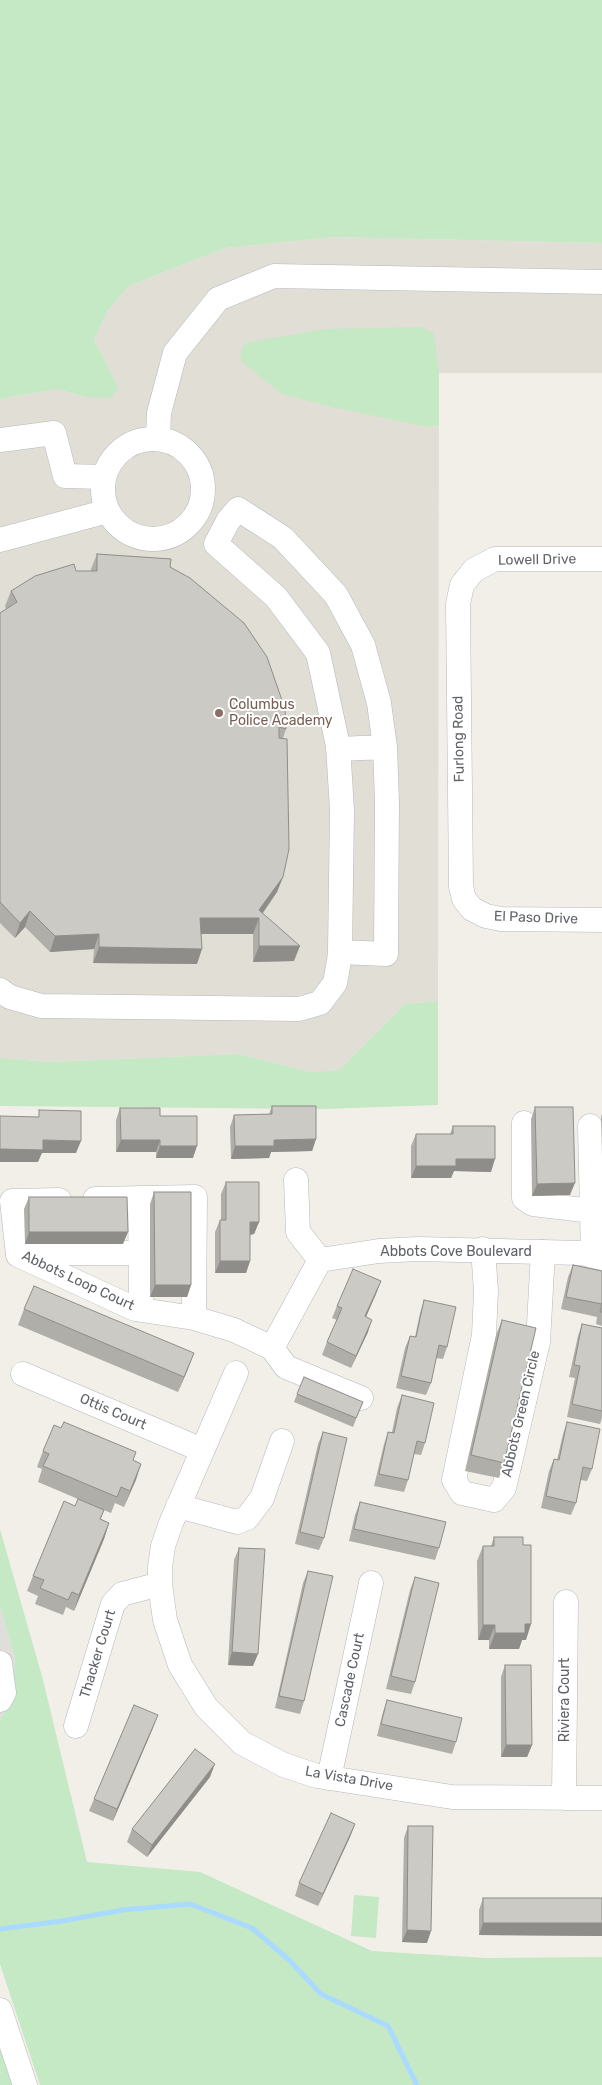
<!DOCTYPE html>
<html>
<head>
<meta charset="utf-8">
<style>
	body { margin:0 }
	canvas { display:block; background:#f1efe8 }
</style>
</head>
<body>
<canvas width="602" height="2085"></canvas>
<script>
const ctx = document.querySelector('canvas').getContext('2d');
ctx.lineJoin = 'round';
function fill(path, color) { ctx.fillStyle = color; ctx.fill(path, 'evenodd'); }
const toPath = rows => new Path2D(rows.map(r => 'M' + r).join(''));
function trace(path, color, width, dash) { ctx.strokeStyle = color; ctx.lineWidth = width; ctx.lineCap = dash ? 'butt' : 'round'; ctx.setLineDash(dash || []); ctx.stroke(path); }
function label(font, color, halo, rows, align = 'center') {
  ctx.font = font + ' Rubik,sans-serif'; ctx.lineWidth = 4; ctx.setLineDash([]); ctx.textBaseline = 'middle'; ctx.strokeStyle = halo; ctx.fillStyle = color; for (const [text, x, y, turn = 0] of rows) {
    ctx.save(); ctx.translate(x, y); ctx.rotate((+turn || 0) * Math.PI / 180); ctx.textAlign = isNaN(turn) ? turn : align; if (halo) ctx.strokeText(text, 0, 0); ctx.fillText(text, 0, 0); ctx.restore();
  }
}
fill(toPath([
	[0,1606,15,1658,13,1693,0,1721]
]), '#e0deda');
fill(toPath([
	[334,237,602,243,602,373,439,373,438,1001,405,1004,339,1070,311,1072,239,1054,50,1062,0,1058,0,399,57,389,86,397,119,388,94,340,108,310,129,286,225,248]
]), '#e1ded6');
fill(toPath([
	[0,0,602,0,602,243,334,237,225,248,129,286,108,310,94,340,119,388,110,398,86,397,57,389,0,399],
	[422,327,434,334,439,373,439,425,428,427,336,408,282,394,242,362,240,353,246,343,326,329],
	[438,1001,438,1105,323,1109,0,1106,0,1058,50,1062,239,1054,311,1072,339,1070,405,1004],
	[0,1529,43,1680,87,1862,200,1872,372,1951,486,1958,602,1957,602,2085,40,2085,0,1964,0,1721,13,1693,15,1658,0,1606],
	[354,1895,379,1897,376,1938,351,1936],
	[0,2018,22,2085,0,2085]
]), '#c5e8c5');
trace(toPath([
	[0,1929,62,1921,123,1910,190,1904,252,1928,289,1960,321,1994,388,2026,417,2085]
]), '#aadaff', 5);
const minor = toPath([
	[158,439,159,413,175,353,218,299,274,276,602,282],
	'103 489a50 50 0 1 1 100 0a50 50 0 1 1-100 0Z',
	[0,440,54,433,65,476,104,477],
	[0,540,108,511],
	[602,559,495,559,474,570,462,585,458,604,461,886,464,899,472,909,486,916,501,919,602,920],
	[338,749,385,747],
	[0,990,10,997,41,1006,299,1009,320,1003,335,983,339,961,340,952,342,810,338,746,318,653,276,597,216,544,228,521,238,509,283,538,336,595,363,645,379,703,385,747,387,802,386,954,340,952],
	[524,1123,524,1198,533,1204,592,1211],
	[590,1126,593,1256],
	[296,1180,298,1232,320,1260],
	[140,1198,141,1310],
	[95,1199,195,1197,194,1318],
	[59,1200,12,1201,18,1255,135,1309,194,1318,234,1330,272,1348,286,1367,361,1398],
	[483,1249,486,1291,484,1335,454,1480,462,1493,494,1500,504,1488,538,1342,543,1252],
	[20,1253,140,1253],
	[320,1260,379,1251,418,1249,582,1253,602,1258],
	[272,1348,320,1260],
	[236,1373,171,1523,163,1546,160,1567,160,1584,165,1620,180,1665,206,1707,242,1743,284,1765,317,1776,452,1797,602,1798],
	[23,1374,202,1450],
	[178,1506,237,1522,247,1518,262,1498,282,1441],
	[0,1663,4,1693,0,1700],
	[76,1726,113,1604,122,1594,160,1584],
	[329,1778,371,1583],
	[564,1798,566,1602],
	[0,2010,25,2085]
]);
trace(minor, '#b5b8bc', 25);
trace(minor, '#fff', 24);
fill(toPath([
	[97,554,170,567,286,729,283,738,283,877,277,892,263,913,294,961,253,962,253,934,201,934,197,964,93,963,94,949,50,952,25,927,15,938,0,923,0,613,6,609,5,606,11,591,76,571,91,571,91,569],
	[272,1106,316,1139,312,1151,271,1152,269,1158,231,1159,230,1127,234,1115,269,1114],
	[535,1107,570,1195,532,1196,531,1119],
	[120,1108,160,1116,193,1158,156,1158,156,1152,116,1152,116,1120],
	[602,1114,602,1155,601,1117],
	[453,1126,491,1172,454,1171,451,1178,411,1178,411,1146,416,1134,450,1134],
	[226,1182,259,1222,254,1234,250,1235,250,1261,246,1273,215,1273,215,1232,220,1220,221,1220,221,1194],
	[154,1192,191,1285,187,1297,150,1297,150,1204],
	[29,1197,123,1244,25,1244,24,1209],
	[573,1265,602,1271,602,1326,596,1324,597,1317,561,1309,568,1277],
	[381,1281,376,1294,366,1317,368,1332,351,1368,322,1355,327,1342,337,1320,332,1318,337,1306],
	[424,1300,447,1347,443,1359,436,1358,431,1383,426,1395,396,1388,405,1348,410,1336,415,1337,420,1313],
	[24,1309,188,1369,178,1392,18,1325],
	[502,1320,504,1463,499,1478,465,1471,496,1335],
	[582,1324,602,1328,602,1418,600,1424,567,1417,575,1378,569,1377,578,1336],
	[297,1394,363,1402,353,1427,294,1402],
	[402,1395,425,1443,421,1455,414,1454,408,1480,404,1492,374,1486,384,1444,388,1432,392,1432,397,1408],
	[567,1422,592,1469,587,1481,581,1480,576,1503,571,1515,541,1508,549,1471,554,1459,557,1460,563,1434],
	[323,1432,324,1538,319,1550,295,1544,318,1444],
	[43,1451,133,1460,141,1464,124,1507,115,1503,111,1513,38,1482,42,1469,37,1467],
	[360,1502,439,1548,435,1560,349,1541,355,1515],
	[75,1506,104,1510,101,1519,109,1523,104,1539,74,1611,66,1607,63,1615,35,1604,38,1596,27,1591,33,1576],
	[494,1537,526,1640,522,1640,519,1649,489,1649,489,1640,478,1640,477,1561,483,1546,491,1546],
	[239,1548,253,1666,228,1665,234,1560],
	[308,1571,304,1701,300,1714,275,1708,303,1583],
	[415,1577,415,1682,411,1694,386,1689,410,1590],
	[505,1665,532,1745,527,1757,501,1757,501,1677],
	[387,1700,456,1742,452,1754,377,1736,383,1712],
	[153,1728,113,1821,89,1811,94,1799],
	[210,1777,147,1857,127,1842,132,1829],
	[355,1824,350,1837,318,1906,295,1896,299,1883],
	[408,1826,427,1943,402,1942,404,1838],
	[483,1898,602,1898,602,1936,479,1935,479,1910]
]), '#afaea9');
fill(toPath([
	[283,877,277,892,259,918,253,934,194,934,200,918,259,910],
	[30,911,25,927,15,938,20,923],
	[99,934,94,949,50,952,55,936],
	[259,946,300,946,294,961,253,962],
	[99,947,202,949,197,964,93,963],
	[316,1139,312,1151,271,1152,269,1158,231,1159,235,1146,274,1140],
	[43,1140,81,1141,76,1153,42,1153,38,1162,0,1162,0,1149],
	[121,1140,160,1140,156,1152,116,1152],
	[160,1146,197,1146,193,1158,156,1158],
	[456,1159,495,1159,491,1172,454,1171,451,1178,411,1178,416,1166],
	[575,1183,570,1195,532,1196,537,1184],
	[250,1222,259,1222,254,1234,246,1235],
	[29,1232,128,1232,123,1244,25,1244],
	[220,1261,250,1261,246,1273,215,1273],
	[381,1281,376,1294,361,1328,365,1316],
	[155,1285,191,1285,187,1297,150,1297],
	[372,1320,368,1332,351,1368,356,1356],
	[194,1353,188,1369,178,1392,184,1377],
	[141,1464,136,1480,124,1507,130,1491],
	[109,1523,104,1539,74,1611,79,1595],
	[525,1624,531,1624,526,1640,522,1640,519,1649,489,1649,495,1633],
	[483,1625,495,1625,489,1640,478,1640],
	[232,1652,258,1654,253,1666,228,1665],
	[158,1715,153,1728,113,1821,117,1809],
	[506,1745,532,1745,527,1757,501,1757],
	[215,1764,210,1777,147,1857,152,1845],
	[355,1824,350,1837,318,1906,323,1894],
	[483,1923,602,1923,602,1936,479,1935],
	[407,1930,431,1931,427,1943,402,1942]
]), '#8f8d8a');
const building = toPath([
	[97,554,171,559,170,567,190,578,244,623,267,657,285,709,286,729,279,727,279,738,287,739,289,849,283,877,259,910,300,946,259,946,259,918,200,918,202,949,99,947,99,934,55,936,30,911,20,923,0,902,0,613,17,602,11,591,35,576,74,564,76,571,97,571,97,554],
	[272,1106,316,1106,316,1139,274,1140,274,1146,235,1146,234,1115,272,1114,272,1106],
	[535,1107,573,1107,575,1183,537,1184,535,1107],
	[120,1108,160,1108,160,1116,197,1116,197,1146,160,1146,160,1140,121,1140,120,1108],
	[39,1110,81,1111,81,1141,43,1140,43,1150,0,1149,0,1116,39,1117,39,1110],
	[453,1126,495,1126,495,1159,456,1159,456,1166,416,1166,416,1134,453,1134,453,1126],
	[226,1182,259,1182,259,1222,250,1222,250,1261,220,1261,220,1220,226,1220,226,1182],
	[154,1192,191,1192,191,1285,155,1285,154,1192],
	[29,1197,127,1197,128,1232,29,1232,29,1197],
	[573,1265,602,1271,602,1312,600,1312,602,1304,566,1297,573,1265],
	[353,1269,381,1281,365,1316,372,1320,356,1356,327,1342,342,1308,337,1306,353,1269],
	[34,1286,194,1353,184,1377,24,1309,34,1286],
	[424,1300,456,1307,447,1347,439,1345,431,1383,401,1376,410,1336,416,1337,424,1300],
	[502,1320,536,1328,504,1463,471,1455,502,1320],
	[582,1324,602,1328,602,1411,572,1404,580,1366,574,1365,582,1324],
	[304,1377,363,1402,356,1418,297,1394,304,1377],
	[402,1395,434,1403,425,1443,417,1441,408,1480,379,1474,388,1432,394,1433,402,1395],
	[64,1422,136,1452,133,1460,141,1464,130,1491,121,1487,117,1497,43,1466,49,1454,43,1451,54,1425,61,1428,64,1422],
	[567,1422,600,1429,592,1469,583,1467,576,1503,546,1496,554,1459,559,1460,567,1422],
	[323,1432,347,1438,324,1538,300,1532,323,1432],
	[78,1499,104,1510,100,1519,109,1523,79,1595,72,1592,68,1600,40,1588,44,1580,33,1576,64,1501,75,1506,78,1499],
	[360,1502,446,1522,439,1548,354,1529,360,1502],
	[494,1537,523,1537,523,1545,531,1545,531,1624,525,1624,525,1633,495,1633,495,1625,483,1625,483,1546,494,1546,494,1537],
	[239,1548,265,1549,258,1654,232,1652,239,1548],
	[308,1571,333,1576,304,1701,279,1696,308,1571],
	[415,1577,439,1583,415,1682,391,1676,415,1577],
	[505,1665,531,1665,532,1745,506,1745,505,1665],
	[387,1700,462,1718,456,1742,381,1724,387,1700],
	[134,1705,158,1715,117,1809,94,1799,134,1705],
	[195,1749,215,1764,152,1845,132,1829,195,1749],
	[331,1813,355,1824,323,1894,299,1883,331,1813],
	[408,1826,433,1826,431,1931,407,1930,408,1826],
	[483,1898,602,1898,602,1923,483,1923,483,1898]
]);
fill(building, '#cccac5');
trace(building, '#8f8d8a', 1);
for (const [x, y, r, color] of [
	[219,713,5,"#8d6e63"]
]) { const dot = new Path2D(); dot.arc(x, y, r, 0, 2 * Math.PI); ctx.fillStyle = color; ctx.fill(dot); trace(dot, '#fff', 2); }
label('14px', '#5f6368', '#fff', [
	["Lowell Drive",537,560,-1],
	["Furlong Road",459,739,-91],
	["El Paso Drive",536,918,2],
	["Abbots Cove Boulevard",456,1252],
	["Abbots Loop Court",78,1281,25],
	["Ottis Court",113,1412,23],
	["Abbots Green Circle",521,1414,-77],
	["Thacker Court",98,1654,-73],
	["Cascade Court",350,1680,-78],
	["Riviera Court",565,1700,-90],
	["La Vista Drive",349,1779,10]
]);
label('14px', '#785e54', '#fff', [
	["Columbus",229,705],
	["Police Academy",229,721]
], 'left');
</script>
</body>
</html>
